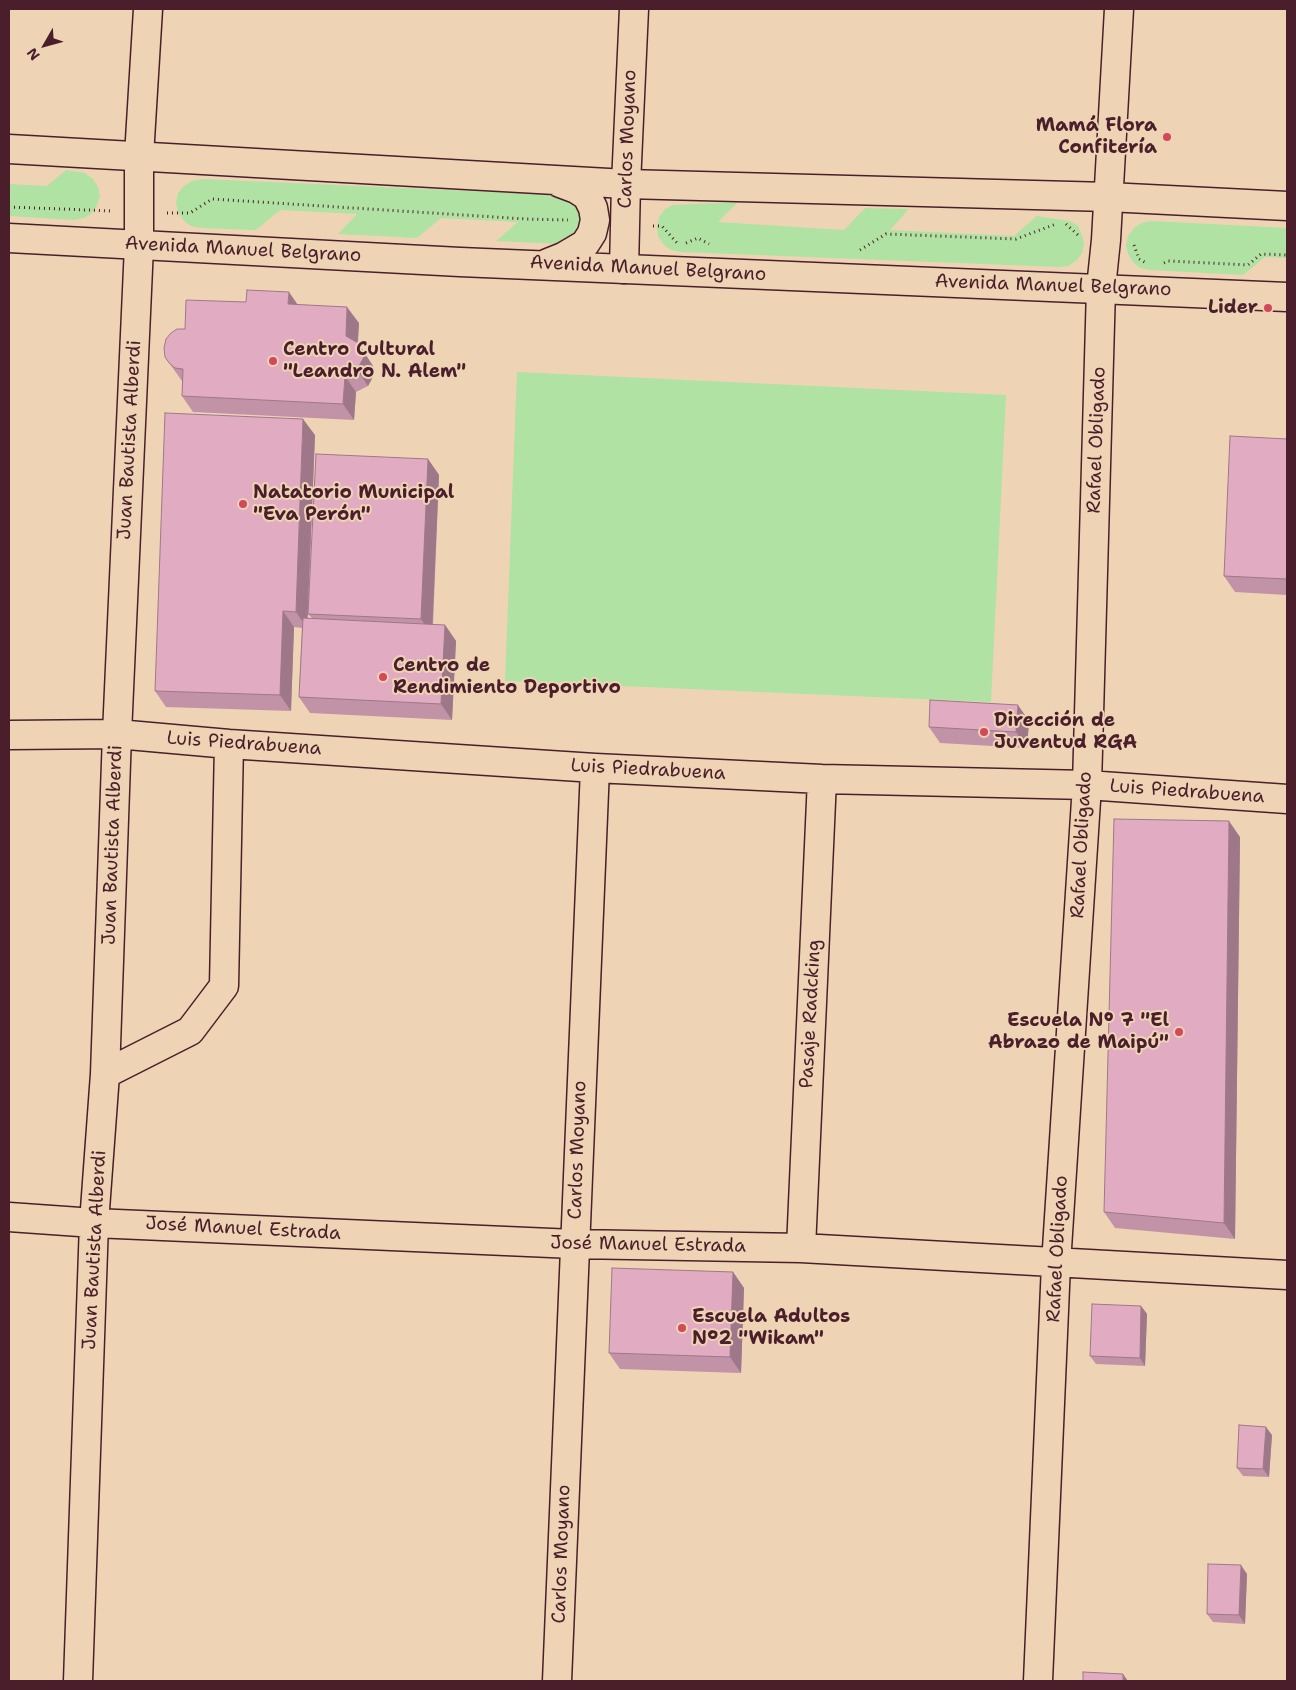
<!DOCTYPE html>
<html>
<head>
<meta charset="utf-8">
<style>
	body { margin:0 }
	#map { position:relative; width:1296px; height:1690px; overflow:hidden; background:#eed4b5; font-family:"Shantell Sans",sans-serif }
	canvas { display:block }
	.frame { position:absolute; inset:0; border:10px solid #4a1f2b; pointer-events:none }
	.north { position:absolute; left:20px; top:20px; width:50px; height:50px; -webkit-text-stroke:4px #eed4b5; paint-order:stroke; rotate:232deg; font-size:14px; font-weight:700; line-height:20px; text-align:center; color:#4a1f2b }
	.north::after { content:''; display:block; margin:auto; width:18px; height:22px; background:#4a1f2b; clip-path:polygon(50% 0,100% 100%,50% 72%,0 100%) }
</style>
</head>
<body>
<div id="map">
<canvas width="1296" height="1690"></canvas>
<div class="frame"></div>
<div class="north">N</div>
</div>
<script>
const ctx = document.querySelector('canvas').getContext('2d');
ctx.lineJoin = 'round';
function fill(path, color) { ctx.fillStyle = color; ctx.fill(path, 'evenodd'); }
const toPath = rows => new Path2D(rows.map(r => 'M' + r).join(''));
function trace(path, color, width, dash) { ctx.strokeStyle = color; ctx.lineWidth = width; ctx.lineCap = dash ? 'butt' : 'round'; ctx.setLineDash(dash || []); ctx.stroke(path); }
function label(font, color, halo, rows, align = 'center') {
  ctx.font = font + ' "Shantell Sans",sans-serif'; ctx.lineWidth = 4; ctx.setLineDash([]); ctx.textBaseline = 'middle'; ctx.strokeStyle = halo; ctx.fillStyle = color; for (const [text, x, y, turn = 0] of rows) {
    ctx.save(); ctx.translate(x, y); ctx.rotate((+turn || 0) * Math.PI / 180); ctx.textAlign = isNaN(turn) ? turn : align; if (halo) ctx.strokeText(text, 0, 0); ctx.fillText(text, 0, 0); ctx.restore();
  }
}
fill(toPath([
	[66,170,85,173,93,179,98,187,100,196,97,205,92,213,84,218,74,220,9,216,9,184,47,186],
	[202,179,562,195,579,203,584,229,560,244,496,241,518,222,441,218,417,238,338,234,357,214,280,210,256,230,200,228,191,226,183,220,178,212,176,203,178,193,184,186,192,181],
	[738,202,718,222,844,230,865,208,909,209,890,230,1014,236,1037,216,1070,221,1078,226,1082,235,1084,244,1082,253,1076,261,1068,266,1059,267,681,252,671,250,663,244,658,236,657,227,659,217,665,209,673,205],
	[1151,221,1287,228,1287,258,1265,257,1243,275,1150,270,1140,268,1133,262,1128,254,1126,245,1128,236,1134,228,1142,223],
	[517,372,1006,395,991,702,505,681]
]), '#b0e2a3');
const minor = toPath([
	[624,269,626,184,634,9],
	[9,735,117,734,229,744,595,768,822,779,1087,785,1287,799],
	[105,1074,190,1031,224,986,229,744],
	[9,1217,94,1223,574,1244,801,1248,1287,1275],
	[801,1248,822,779],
	[78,1681,94,1223,105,1074,117,734,139,246,139,156,148,9],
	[557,1681,595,768],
	[1038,1681,1056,1264,1087,785,1101,288,1106,240,1119,9]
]);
const major = toPath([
	[9,149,626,184,1108,197,1287,206],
	[9,238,460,262,1287,297],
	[548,263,563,257,585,244,592,233,595,220,593,208,587,196,576,189,560,183]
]);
trace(minor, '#4a1f2b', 31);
trace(major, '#4a1f2b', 31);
trace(toPath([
	[9,207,113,211],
	[167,213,190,213,212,199,526,219,568,220],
	[1066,224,1078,235],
	[653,226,662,226,678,244],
	[686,243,698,238,709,244],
	[1134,245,1139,259,1146,263],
	[860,250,886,234,1016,239,1056,224],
	[1164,263,1168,261,1248,265,1261,254,1287,255]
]), '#4a1f2b', 3, [1, 4]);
trace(minor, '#eed4b5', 28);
trace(major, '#eed4b5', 28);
fill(toPath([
	[298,305,359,323,358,343,373,366,375,373,368,386,356,392,354,420,193,412,182,396,182,381,165,357,185,329],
	[315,435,308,618,312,618,308,614,428,459,439,475,433,625,445,625,456,641,452,720,310,713,299,697,302,628,294,627,291,711,166,707,155,691],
	[1287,439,1287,595,1235,592,1224,576],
	[1029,721,1027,748,940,743,929,727],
	[1240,837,1235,1239,1115,1228,1104,1212],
	[733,1272,744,1288,741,1373,620,1369,609,1353],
	[1141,1306,1147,1314,1145,1366,1096,1364,1090,1356],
	[1272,1435,1269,1477,1243,1476,1237,1468],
	[1247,1574,1245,1624,1213,1622,1207,1614]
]), '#c293a7');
fill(toPath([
	[289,292,300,308,288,304],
	[347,307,359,323,357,352,346,336],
	[358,343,373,366,375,373,368,386,357,370],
	[345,376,356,392,354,420,343,404],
	[303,419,315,435,307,628,296,612],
	[428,459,439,475,432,635,421,619],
	[283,611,294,627,291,711,280,695],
	[445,625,456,641,452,720,441,704],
	[1018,705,1029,721,1027,748,1016,732],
	[1229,821,1240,837,1235,1239,1224,1223],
	[733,1272,744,1288,741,1373,730,1357],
	[1141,1306,1147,1314,1145,1366,1140,1358],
	[1266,1427,1272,1435,1269,1477,1263,1469],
	[1241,1565,1247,1574,1245,1624,1239,1615],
	[1123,1674,1128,1681,1123,1681]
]), '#9e7888');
const building = toPath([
	[247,290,289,292,288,304,347,307,346,336,358,343,362,350,364,357,357,370,345,376,343,404,182,396,183,369,175,368,170,364,165,357,164,348,166,339,171,333,177,329,185,329,186,300,246,302,247,290],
	[165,413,303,419,296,612,283,611,280,695,155,691,165,413],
	[1230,436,1287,439,1287,579,1224,576,1230,436],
	[316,454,428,459,421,619,308,614,316,454],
	[303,618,445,625,441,704,299,697,303,618],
	[930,700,1018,705,1016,732,929,727,930,700],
	[1114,819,1229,821,1224,1223,1104,1212,1114,819],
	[612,1268,733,1272,730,1357,609,1353,612,1268],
	[1092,1304,1141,1306,1140,1358,1090,1356,1092,1304],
	[1239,1425,1266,1427,1263,1469,1237,1468,1239,1425],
	[1208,1564,1241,1565,1239,1615,1207,1614,1208,1564],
	[1083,1672,1123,1674,1123,1681,1083,1681,1083,1672]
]);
fill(building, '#e1abc2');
trace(building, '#9e7888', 1);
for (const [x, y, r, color] of [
	[1167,137,5,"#d1495b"],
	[1268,308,5,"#d1495b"],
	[273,361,5,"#d1495b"],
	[243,504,5,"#d1495b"],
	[383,677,5,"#d1495b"],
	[984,732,5,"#d1495b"],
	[1179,1032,5,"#d1495b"],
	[682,1328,5,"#d1495b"]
]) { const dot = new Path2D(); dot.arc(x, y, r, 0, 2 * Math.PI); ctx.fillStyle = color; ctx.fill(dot); trace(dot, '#eed4b5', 2); }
label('bold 19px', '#4a1f2b', '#eed4b5', [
	["Mamá Flora",1157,126,"right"],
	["Confitería",1157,148,"right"],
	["Lider",1258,308,"right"],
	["Centro Cultural",283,350],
	["\"Leandro N. Alem\"",283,372],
	["Natatorio Municipal",253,493],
	["\"Eva Perón\"",253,515],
	["Centro de",393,666],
	["Rendimiento Deportivo",393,688],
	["Dirección de",994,721],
	["Juventud RGA",994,743],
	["Escuela Nº 7 \"El",1169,1021,"right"],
	["Abrazo de Maipú\"",1169,1043,"right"],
	["Escuela Adultos",692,1317],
	["N°2 \"Wikam\"",692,1339]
], 'left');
label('19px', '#4a1f2b', '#eed4b5', [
	["Carlos Moyano",628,139,-88],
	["Avenida Manuel Belgrano",243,250,3],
	["Avenida Manuel Belgrano",648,269,3],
	["Avenida Manuel Belgrano",1053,286,2],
	["Juan Bautista Alberdi",130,440,-87],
	["Rafael Obligado",1097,440,-88],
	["Luis Piedrabuena",244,744,4],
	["Luis Piedrabuena",648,770,3],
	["Luis Piedrabuena",1187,792,4],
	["Juan Bautista Alberdi",113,845,-88],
	["Rafael Obligado",1082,845,-87],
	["Pasaje Radcking",811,1014,-87],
	["Carlos Moyano",578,1150,-88],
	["José Manuel Estrada",243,1229,3],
	["José Manuel Estrada",648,1245,1],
	["Rafael Obligado",1058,1249,-87],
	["Juan Bautista Alberdi",95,1250,-87],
	["Carlos Moyano",562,1554,-88]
]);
</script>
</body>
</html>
